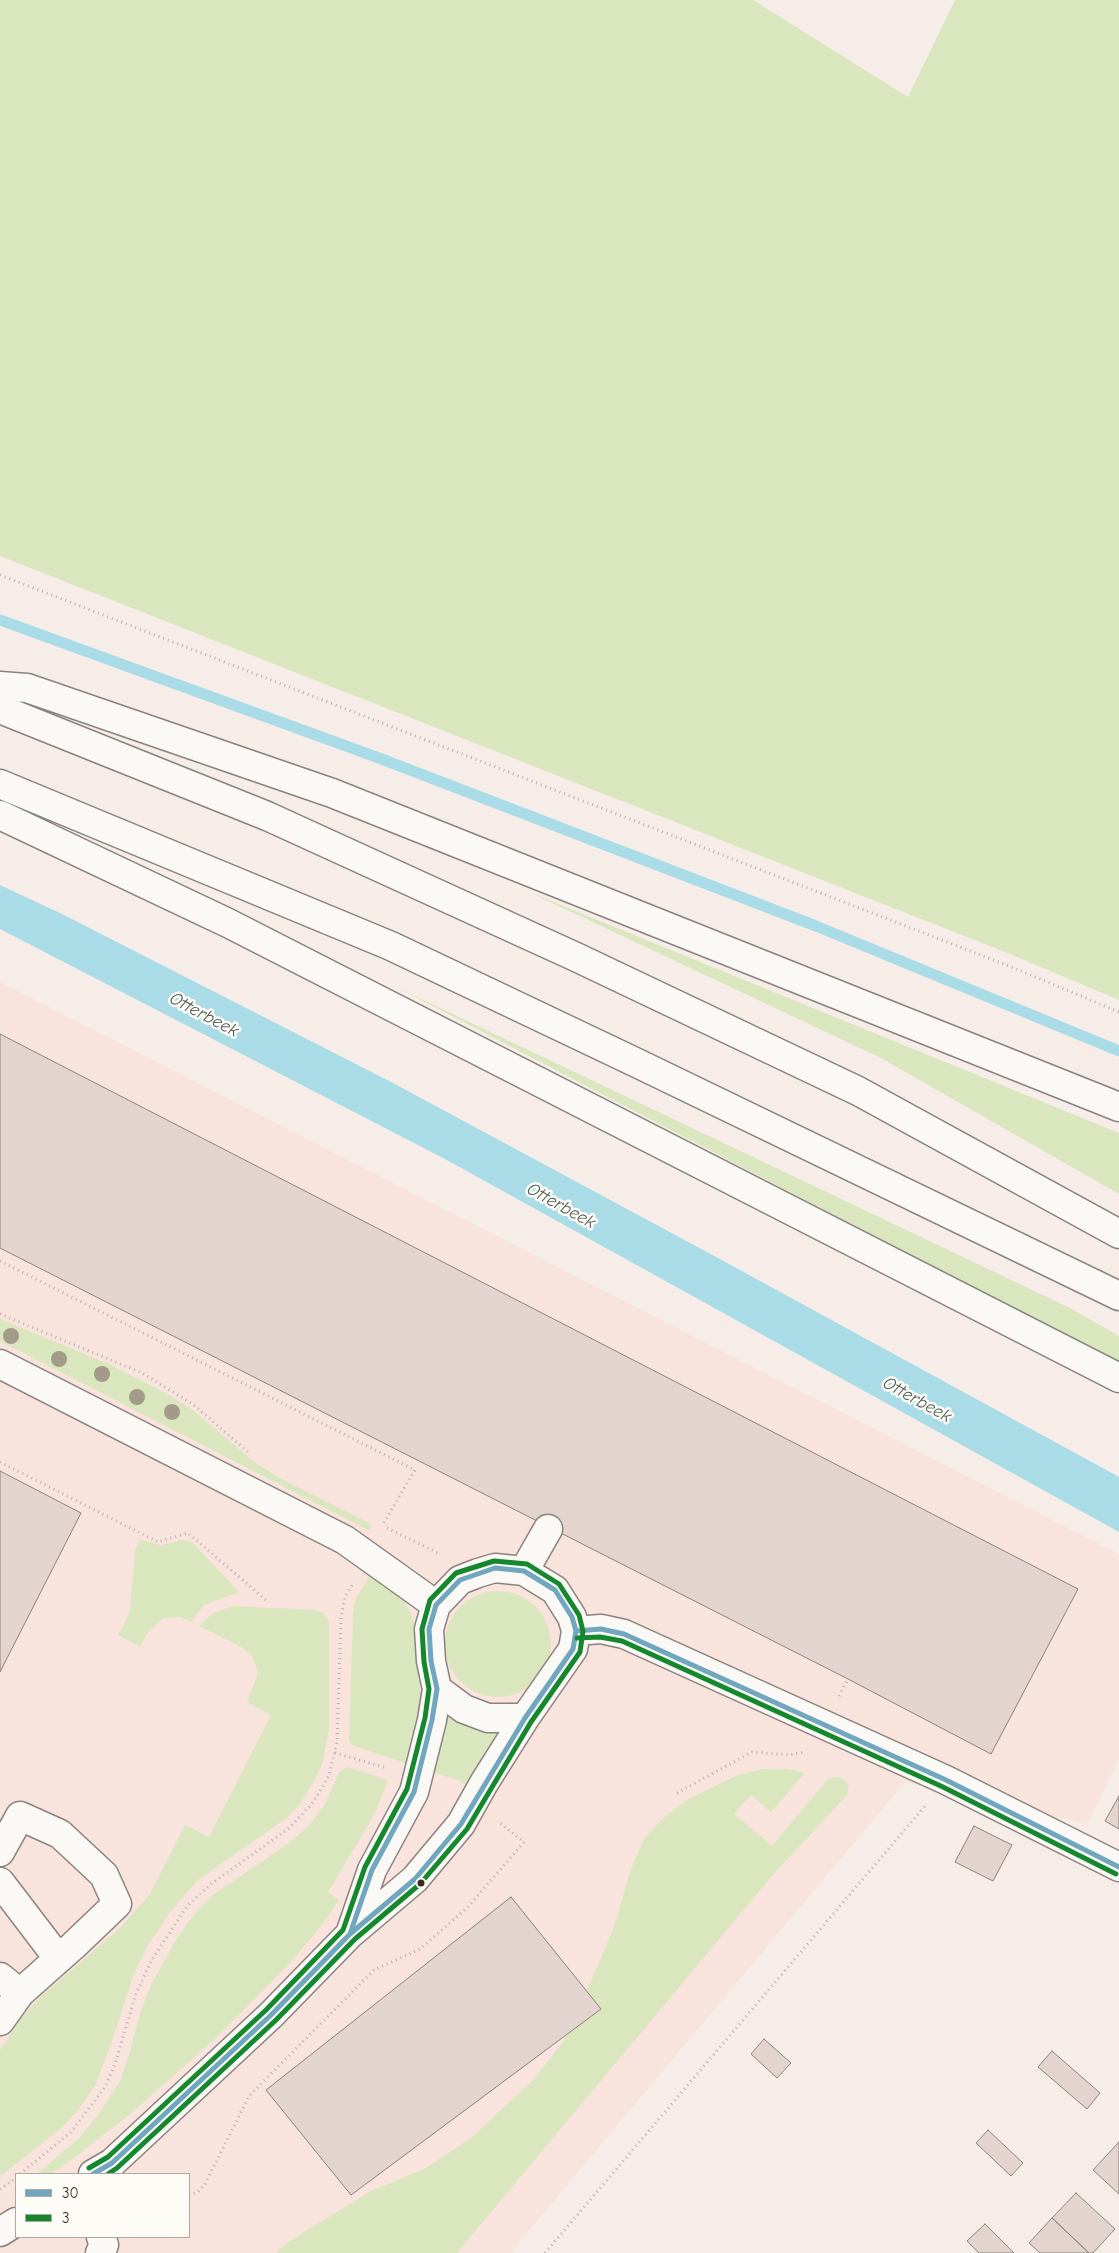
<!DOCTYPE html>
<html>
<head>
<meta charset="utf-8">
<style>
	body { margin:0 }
	#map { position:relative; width:1119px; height:2253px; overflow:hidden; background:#f6ece8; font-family:"Comic Neue",sans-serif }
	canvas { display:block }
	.legend { position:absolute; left:15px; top:2173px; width:175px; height:65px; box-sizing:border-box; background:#fdfcf7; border:1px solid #afa8a0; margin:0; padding:6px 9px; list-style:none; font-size:15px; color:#3b2a1e }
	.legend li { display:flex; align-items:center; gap:10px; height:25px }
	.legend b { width:25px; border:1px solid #afa8a0 }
</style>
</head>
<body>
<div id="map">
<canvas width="1119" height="2253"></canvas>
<ul class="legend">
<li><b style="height:6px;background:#71a6bf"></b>30</li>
<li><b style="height:6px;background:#15882e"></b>3</li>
</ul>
</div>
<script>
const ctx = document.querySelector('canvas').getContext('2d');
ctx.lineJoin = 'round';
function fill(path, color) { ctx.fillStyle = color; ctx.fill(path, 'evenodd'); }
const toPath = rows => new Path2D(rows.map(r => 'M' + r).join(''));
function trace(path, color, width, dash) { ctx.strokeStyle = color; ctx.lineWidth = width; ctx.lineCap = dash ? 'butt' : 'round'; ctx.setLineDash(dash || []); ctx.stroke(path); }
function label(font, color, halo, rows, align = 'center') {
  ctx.font = font + ' "Comic Neue",sans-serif'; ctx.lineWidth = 5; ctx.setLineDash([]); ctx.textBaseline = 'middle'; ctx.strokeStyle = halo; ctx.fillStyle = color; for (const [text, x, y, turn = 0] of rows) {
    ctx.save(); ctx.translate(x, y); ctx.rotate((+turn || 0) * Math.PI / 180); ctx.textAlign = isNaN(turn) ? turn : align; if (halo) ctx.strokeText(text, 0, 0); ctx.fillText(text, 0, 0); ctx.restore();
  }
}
fill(toPath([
	[0,982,1119,1554,1119,1758,1087,1824,905,1782,510,2253,0,2253],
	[16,2174,189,2174,189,2237,16,2237]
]), '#f9e3dd');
fill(toPath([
	[0,0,753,0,908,97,955,0,1119,0,1119,1000,1010,954,0,556],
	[529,892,1119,1133,1119,1194,881,1058],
	[396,987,1070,1308,1119,1336,1119,1363],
	[0,1319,109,1364,162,1391,190,1408,257,1464,283,1480,369,1523,371,1528,368,1530,0,1341],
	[140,1540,161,1545,182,1540,193,1543,239,1592,204,1605,191,1622,180,1617,162,1619,148,1632,140,1647,118,1635,126,1621,130,1609,135,1550],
	[371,1574,392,1588,403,1600,410,1611,416,1631,421,1690,418,1729,409,1764,357,1747,350,1743,349,1739,353,1614,355,1600],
	'445 1644a53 53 0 1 1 106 0a53 53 0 1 1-106 0Z',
	[233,1606,315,1610,323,1613,329,1621,329,1728,323,1761,316,1778,300,1804,288,1817,198,1880,171,1911,148,1945,133,1976,112,2041,95,2086,75,2114,60,2129,2,2175,0,2174,0,2050,20,2020,38,1999,118,1930,144,1901,150,1894,185,1825,209,1837,271,1715,247,1702,257,1677,257,1669,252,1656,243,1648,199,1626,213,1613],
	[447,1718,494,1730,499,1735,470,1787,458,1780,428,1771,444,1720],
	[347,1767,388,1780,373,1817,328,1892,339,1900,326,1920,291,1962,217,2037,130,2114,74,2158,51,2174,37,2174,79,2138,98,2115,120,2081,130,2052,140,2013,151,1985,177,1938,196,1912,214,1894,289,1843,308,1827,325,1804,339,1772],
	[763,1769,788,1769,805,1773,771,1812,751,1795,734,1814,772,1846,829,1778,840,1777,849,1785,847,1795,771,1877,720,1938,457,2253,276,2253,288,2242,371,2191,426,2168,471,2138,532,2081,563,2042,592,1979,614,1927,631,1869,644,1839,662,1819,688,1799,738,1775]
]), '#dae7be');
fill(toPath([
	[0,885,62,914,393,1083,718,1258,1119,1477,1119,1532,445,1159,0,929]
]), '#a9dce7');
trace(toPath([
	[0,620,379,758,816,926,1119,1051]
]), '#a9dce7', 11);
const building = toPath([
	[0,1034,1078,1589,991,1754,848,1679,0,1248,0,1034],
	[0,1471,81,1513,0,1672,0,1471],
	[1119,1796,1119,1829,1105,1821,1119,1796],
	[974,1826,1012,1845,993,1881,955,1862,974,1826],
	[511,1897,601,2009,351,2195,266,2090,511,1897],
	[764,2039,791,2063,777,2078,751,2054,764,2039],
	[1052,2051,1100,2093,1087,2109,1038,2067,1052,2051],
	[988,2130,1023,2163,1011,2176,976,2143,988,2130],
	[1119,2142,1119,2194,1093,2170,1119,2142],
	[1076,2193,1115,2229,1093,2253,1089,2253,1052,2218,1076,2193],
	[1052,2218,1089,2253,1040,2253,1029,2243,1052,2218],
	[985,2224,1014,2253,979,2253,967,2241,985,2224]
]);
fill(building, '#e3d4d0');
trace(building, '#8a827e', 1);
const minor = toPath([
	[0,1364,345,1540,436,1605],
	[524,1571,548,1529],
	[576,1631,601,1629,624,1634,946,1780,1119,1867],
	[437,1689,464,1709,488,1718,525,1718],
	[0,1852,20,1816,60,1834,104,1875,117,1904,73,1946,20,1993,0,2021],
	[0,1882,58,1958],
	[0,1977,20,1993],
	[93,2174,112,2163,271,2015,350,1934,415,1879,461,1824,484,1783,525,1718,573,1649,576,1631,572,1617,555,1590,524,1571,495,1568,478,1573,460,1580,436,1605,429,1629,431,1661,437,1689,432,1720,414,1792,372,1870,350,1934],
	[0,2232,16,2222],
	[100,2253,104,2245,101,2237]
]);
const highway = toPath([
	[0,686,27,688,332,793,1119,1107],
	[0,709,267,816,576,957,858,1091,1119,1234],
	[0,784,391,946,639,1064,1119,1296],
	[0,815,228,923,1119,1378]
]);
trace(minor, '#8a827e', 31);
trace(highway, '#8a827e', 31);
trace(toPath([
	[0,575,1009,966,1119,1012],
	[0,1261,415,1470,382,1526],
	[0,1314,142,1373,194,1405,248,1452],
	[0,1462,158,1542,188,1533,266,1600],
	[387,1528,440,1554],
	[839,1696,848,1679],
	[335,1753,387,1768],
	[677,1793,752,1752,790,1755,805,1752],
	[20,2174,71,2132,105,2087,114,2067,136,1994,151,1961,188,1905,211,1884,288,1829,311,1805,322,1788,329,1775,337,1742,341,1617,345,1597,352,1585],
	[0,2189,16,2178],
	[189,2195,198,2192,205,2184,249,2096,374,1970,420,1949,468,1907,524,1842,499,1822],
	[545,2253,925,1806]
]), '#b5b2af', 3, [1, 4]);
trace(minor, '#faf9f6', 28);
trace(highway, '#faf9f6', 28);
trace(toPath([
	[495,1568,524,1571,555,1590,572,1617,576,1631,573,1649,525,1718,461,1824,415,1879,350,1934,372,1870,414,1792,432,1720,437,1689,431,1661,429,1629,436,1605,460,1580,495,1568],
	[576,1631,601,1629,624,1634,946,1780,1119,1867],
	[93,2174,112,2163,271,2015,350,1934]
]), '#71a6bf', 5);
trace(toPath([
	[577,1638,600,1637,622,1641,943,1787,1116,1874],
	[89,2168,108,2157,266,2010,343,1930,365,1867,407,1789,425,1718,429,1689,424,1662,422,1629,430,1600,456,1573,494,1561,527,1564,559,1584,579,1615,583,1631,580,1652,531,1722,467,1829,420,1884,355,1939,276,2020,117,2168,108,2174]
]), '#15882e', 5);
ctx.fillStyle = '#a29b8a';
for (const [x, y] of [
	[11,1336],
	[59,1359],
	[102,1374],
	[137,1397],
	[172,1412]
]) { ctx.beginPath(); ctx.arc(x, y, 8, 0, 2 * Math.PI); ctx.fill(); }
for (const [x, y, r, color] of [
	[421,1883,4.5,"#3b2a1e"]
]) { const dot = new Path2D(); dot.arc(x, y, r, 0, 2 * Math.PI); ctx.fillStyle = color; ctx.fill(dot); trace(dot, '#fdfcf7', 2); }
label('italic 18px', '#525d5a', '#fdfcf7', [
	["Otterbeek",204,1015,28],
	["Otterbeek",561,1206,29],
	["Otterbeek",917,1400,29]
]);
</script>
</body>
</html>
